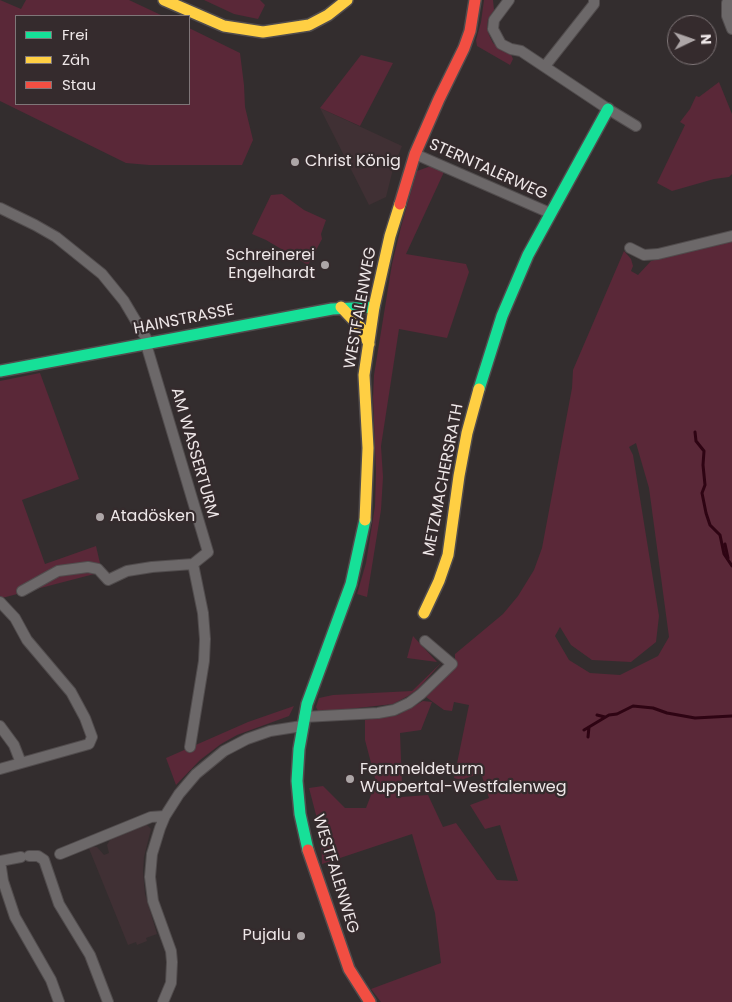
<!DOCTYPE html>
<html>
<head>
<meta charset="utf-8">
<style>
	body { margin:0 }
	#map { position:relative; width:732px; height:1002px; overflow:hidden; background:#332d2e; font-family:Poppins,sans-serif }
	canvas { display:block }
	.legend { position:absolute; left:15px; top:15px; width:175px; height:90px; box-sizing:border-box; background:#352b2d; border:1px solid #7f7678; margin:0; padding:6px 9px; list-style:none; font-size:15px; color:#eee7e8 }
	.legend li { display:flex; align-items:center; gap:10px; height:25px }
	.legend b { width:25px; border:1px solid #7f7678 }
	.north { position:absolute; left:667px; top:15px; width:50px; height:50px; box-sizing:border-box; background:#352b2d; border:1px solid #7f7678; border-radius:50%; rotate:87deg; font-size:14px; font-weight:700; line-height:20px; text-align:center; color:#eee7e8 }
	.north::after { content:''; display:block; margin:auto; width:18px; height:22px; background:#ada6a7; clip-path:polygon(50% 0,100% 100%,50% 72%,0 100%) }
</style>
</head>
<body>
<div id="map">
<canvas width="732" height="1002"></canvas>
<ul class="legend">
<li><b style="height:6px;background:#16e098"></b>Frei</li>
<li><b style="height:6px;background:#ffcf43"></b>Zäh</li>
<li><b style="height:6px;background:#f24e42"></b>Stau</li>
</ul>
<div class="north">N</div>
</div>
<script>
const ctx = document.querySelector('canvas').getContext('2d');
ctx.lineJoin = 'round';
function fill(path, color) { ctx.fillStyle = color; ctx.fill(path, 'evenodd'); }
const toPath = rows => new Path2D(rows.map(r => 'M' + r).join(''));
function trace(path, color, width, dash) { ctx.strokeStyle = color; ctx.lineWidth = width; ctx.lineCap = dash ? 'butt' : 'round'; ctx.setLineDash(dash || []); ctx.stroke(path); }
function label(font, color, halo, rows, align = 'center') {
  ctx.font = font + ' Poppins,sans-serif'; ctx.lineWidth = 4.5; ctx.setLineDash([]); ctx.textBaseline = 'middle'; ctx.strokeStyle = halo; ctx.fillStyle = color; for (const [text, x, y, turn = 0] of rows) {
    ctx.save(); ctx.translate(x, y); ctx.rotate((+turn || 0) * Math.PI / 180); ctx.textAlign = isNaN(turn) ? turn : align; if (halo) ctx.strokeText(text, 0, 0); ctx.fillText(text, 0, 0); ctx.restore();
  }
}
fill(toPath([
	[320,108,402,146,393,169,386,197,369,205],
	[141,825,147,825,151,829,144,857,143,871,145,894,157,934,146,938,147,941,137,945,136,942,128,945,88,846,97,847,104,855,109,853,107,845,111,838]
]), '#403034');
fill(toPath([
	[0,0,21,9,26,0,129,0,163,16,16,16,16,104,189,104,189,28,240,53,244,85,245,107,253,140,242,165,149,165,126,163,0,101],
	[204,0,260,0,265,5,258,19,234,14],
	[484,0,493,0,494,10,488,19,487,27,489,35,493,43,501,49,510,52,513,59,510,65,477,46,476,40,481,22],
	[361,55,393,63,360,126,320,108],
	[719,82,732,114,732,174,729,177,714,179,672,191,657,183,685,125,680,122,690,109,696,96,699,97],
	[431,166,444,172,406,254,466,264,469,272,447,338,399,329,381,446,383,477,381,510,367,597,357,594,366,563,375,506,376,472,373,397,374,375,392,264,401,227,417,171],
	[282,194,304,210,326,220,321,234,322,239,308,265,266,240,252,234,271,195],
	[732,238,732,1002,381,1002,371,989,441,963,435,913,412,834,322,864,321,834,309,788,323,786,345,808,366,808,376,782,365,740,365,720,398,715,423,701,432,702,421,730,400,733,402,785,401,797,428,795,443,827,456,823,497,880,518,881,500,825,485,829,470,805,489,798,481,773,461,780,454,778,469,705,454,702,452,711,444,710,426,697,455,666,455,654,503,614,518,596,534,570,542,548,572,388,573,370,624,251,631,259,633,266,631,271,638,275,651,261],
	[636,443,649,488,669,637,658,656,620,675,590,673,569,660,555,636,560,627,571,645,592,660,631,662,656,642,659,616,633,455,629,447],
	[40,373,79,479,22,500,45,564,96,546,102,572,2,598,0,596,0,381],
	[413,636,437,662,407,658],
	[442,662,418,689,408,696,393,704,322,712,318,711,316,707,319,698,333,695,412,691],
	[294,706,289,716,237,735,221,744,200,760,176,785,166,758,248,722]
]), '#5a2838');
trace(toPath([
	[695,432,696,441,704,451,703,465,705,485,702,493,706,513,710,525,720,535,724,554,732,566],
	[725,544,728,558],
	[597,715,605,717],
	[584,730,609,715,617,714,633,706,653,708,667,713,695,718,732,716],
	[588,737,589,727]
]), '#2e0413', 3);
const street = toPath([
	[509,0,494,20,493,29,501,44,511,49,521,51,608,109,636,126],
	[732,0,727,3,727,16,732,29],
	[545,66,594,4,594,0],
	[415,154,550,213],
	[0,208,35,225,56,237,102,274,124,301,149,343],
	[630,248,644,255,658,254,732,236],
	[22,591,58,571,88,567,98,569,108,580,127,571,152,567,193,564,208,552,146,344],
	[0,602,15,618,27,640,71,692,85,718,92,737,89,744,0,769],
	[304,717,378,713,394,710,409,703,421,694,452,664,425,641],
	[0,726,14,745,21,763],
	[190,747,204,661,205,639,203,613,193,564],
	[60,854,151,817,165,816],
	[29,856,38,856,44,860,59,904,90,955,108,1002],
	[0,861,3,881,15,917,51,980,59,1002],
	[0,861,21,857],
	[163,1002,171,983,172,962,171,951,153,901,150,877,152,854,160,828,165,816,179,794,196,774,224,751,247,739,270,731,302,726]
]);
const fast = toPath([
	[0,371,332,309,374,307],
	[479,389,502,316,528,255,608,109],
	[308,850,300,814,297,781,299,749,307,704,351,584,365,520]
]);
const slow = toPath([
	[164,0,224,26,263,32,309,25,328,15,347,0],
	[341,307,361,328,369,344],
	[365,520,368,448,364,375,374,307,390,236,400,204],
	[424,613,439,581,448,555,459,476,467,433,479,389]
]);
const jam = toPath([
	[400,204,415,154,439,99,464,48,470,31,475,0],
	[308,850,349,969,370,1002]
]);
trace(street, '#514c4d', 12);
trace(fast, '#514c4d', 14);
trace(slow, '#514c4d', 14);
trace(jam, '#514c4d', 14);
trace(street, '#6c6869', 10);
trace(fast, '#16e098', 11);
trace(slow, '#ffcf43', 11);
trace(jam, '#f24e42', 11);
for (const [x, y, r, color] of [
	[295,162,5,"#ada6a7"],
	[325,265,5,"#ada6a7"],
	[100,517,5,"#ada6a7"],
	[350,779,5,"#ada6a7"],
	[301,936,5,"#ada6a7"]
]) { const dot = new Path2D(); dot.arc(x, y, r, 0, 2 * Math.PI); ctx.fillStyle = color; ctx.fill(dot); trace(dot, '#352b2d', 2); }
label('16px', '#eee7e8', '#352b2d', [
	["Christ König",305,162],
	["Schreinerei",315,256,"right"],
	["Engelhardt",315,274,"right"],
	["Atadösken",110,517],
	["Fernmeldeturm",360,770],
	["Wuppertal-Westfalenweg",360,788],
	["Pujalu",291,936,"right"]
], 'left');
label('16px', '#eee7e8', '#352b2d', [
	["STERNTALERWEG",488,170,24],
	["WESTFALENWEG",361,308,-80],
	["HAINSTRASSE",184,320,-11],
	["AM WASSERTURM",194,453,74],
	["METZMACHERSRATH",444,480,-79],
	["WESTFALENWEG",335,874,73]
]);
</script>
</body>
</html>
